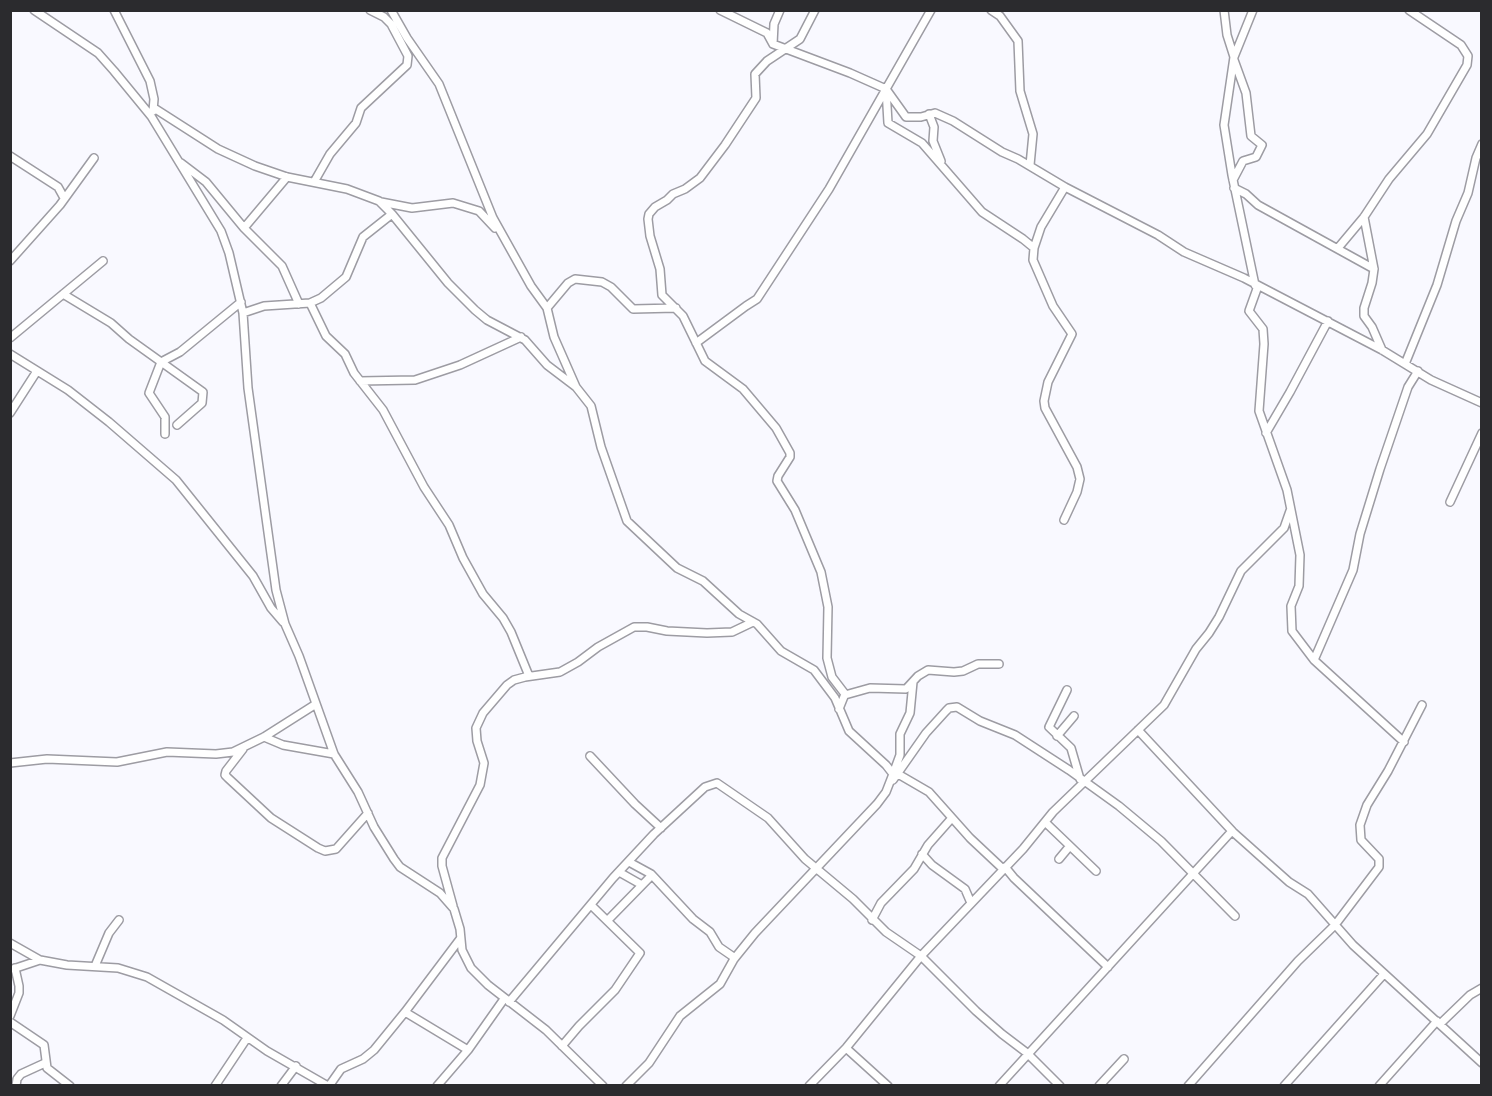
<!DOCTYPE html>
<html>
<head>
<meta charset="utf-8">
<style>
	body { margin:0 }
	#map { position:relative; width:1492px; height:1096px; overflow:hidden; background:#f9f9ff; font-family:Commissioner,sans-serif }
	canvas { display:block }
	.frame { position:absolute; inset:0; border:12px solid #2b2b2e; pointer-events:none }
</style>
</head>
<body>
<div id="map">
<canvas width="1492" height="1096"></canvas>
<div class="frame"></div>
</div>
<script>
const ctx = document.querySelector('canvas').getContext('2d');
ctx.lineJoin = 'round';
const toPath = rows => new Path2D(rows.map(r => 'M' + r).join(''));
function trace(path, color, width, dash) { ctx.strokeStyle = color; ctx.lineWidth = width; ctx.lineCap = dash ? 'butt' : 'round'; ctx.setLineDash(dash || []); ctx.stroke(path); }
const minor = toPath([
	[34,10,98,53,114,71,151,116,221,231,229,253,243,313,248,388,276,590,285,624,299,656,334,754,358,792,374,827,394,859,400,867,440,893,454,909,460,929,462,950,471,968,488,985,546,1030,603,1086],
	[114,10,150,81,154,99,153,111],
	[391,10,407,38,439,84,493,218,531,286,547,308,554,337,576,387,591,406,601,447,627,521,677,568,703,581,739,614,757,624,781,651,814,670,835,698,849,731,886,765,893,774,886,792,877,804,755,933,734,959,720,984,680,1016,649,1063,626,1086],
	[720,10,767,33,773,44,850,73,886,89,906,117,921,117,935,113,953,121,1002,152,1018,159,1065,187,1158,235,1184,252,1244,278,1382,350,1431,380,1482,403],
	[815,10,800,39,767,61,755,74,756,98,725,145,700,178,685,189,673,194,667,200,655,207,649,214,648,219,650,236,660,269,662,295,683,316,705,361,743,389,776,428,790,453,790,457,778,476,777,481,795,510,821,572,828,607,827,658,832,677,845,694,839,709],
	[991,10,1000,16,1018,41,1020,91,1033,134,1030,165],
	[1224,10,1227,35,1234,57,1224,125,1232,175,1255,285],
	[773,44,774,24,780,10],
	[1234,57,1253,10],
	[886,89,888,123,922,143,982,212,1023,239,1034,248],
	[154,108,218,149,255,166,287,177,347,189,379,201,392,214,448,283,475,310,487,320,525,340,547,365,576,387],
	[929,114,934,127,933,141,941,161],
	[10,156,58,187,63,196],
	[181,163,206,182,244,228,282,266,299,304],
	[1233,180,1243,161,1256,157,1262,145,1251,136,1246,93,1234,60],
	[314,182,330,154,356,123,361,108,407,65,408,56,391,24,384,17,370,10],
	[1234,188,1246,194,1258,205,1374,269],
	[381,202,412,208,453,203,479,211,495,228],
	[1364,217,1374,269,1372,283,1364,308,1364,316,1372,327,1382,350],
	[244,228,287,177],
	[1338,248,1364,217,1389,179,1427,134,1467,65,1468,56,1461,45,1409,10],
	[10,261,60,205,94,158],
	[1258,286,1249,311,1263,329,1264,344,1259,411,1287,490,1300,555,1299,586,1291,606,1292,631,1314,660,1404,742],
	[63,294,111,323,129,339,203,392,202,403,177,425],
	[310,303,326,336,345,354,354,373,383,410,424,487,449,525,463,558,483,594,503,618,511,632,529,676],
	[547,308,568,283,575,279,602,282,611,287,633,309,676,308],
	[243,313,264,306,310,303,321,298,346,277,363,237,392,214],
	[10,338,103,261],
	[696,343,746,306,757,299,829,189,931,10],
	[10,354,68,390,109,422,176,480,253,576,271,608,283,622],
	[1405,364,1437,285,1456,221,1468,193,1476,158,1482,144],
	[360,381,415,380,460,365,521,337],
	[10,413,37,371],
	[1266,433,1290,392,1328,321],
	[165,434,165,417,149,393,161,362,180,352,241,302],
	[1450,502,1482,433],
	[1064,520,1077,492,1080,479,1077,467,1045,408,1044,401,1048,382,1072,334,1053,306,1033,260,1034,248,1041,227,1065,187],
	[1314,660,1353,570,1360,534,1380,469,1408,387,1418,371],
	[1067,690,1049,727,1071,748,1080,779],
	[845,695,870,688,906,689,918,676,928,670,954,672,963,671,978,664,999,664],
	[1138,730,1233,832,1289,882,1308,894,1353,945,1482,1063],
	[1057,736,1074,716],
	[264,737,283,745,334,754],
	[243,749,226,771,225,775,228,778,271,818,318,848,325,851,336,849,368,813],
	[590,756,635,804,661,828],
	[10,763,47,759,117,762,167,752,216,754,233,752,264,737,316,704],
	[893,774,900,755,900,734,910,713,913,682],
	[898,774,929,792,970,838,1003,869],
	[893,780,926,733,946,711,949,708,957,707,980,721,1015,735,1069,770,1119,806,1161,841,1235,916],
	[1045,822,1096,871],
	[922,854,932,865,965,889,971,903],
	[1059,859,1069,847],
	[629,862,651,874,693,919,710,932,719,947,735,958],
	[1005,867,1014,878,1108,967],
	[619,872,642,885],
	[453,906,442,866,442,858,480,785,484,763,477,741,476,728,483,713,507,685,514,680,525,677,560,672,578,662,598,647,634,627,647,627,667,631,707,633,732,632,753,622],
	[608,920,652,875],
	[872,920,881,903,914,869,928,845,951,819],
	[10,943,40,960,67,965,118,968,147,977,223,1020,267,1051,328,1086],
	[95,966,109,933,119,920],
	[13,969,40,960],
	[509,1002,613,878,654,834,705,787,717,783,768,818,805,859,853,899,886,932,921,956,976,1011,1002,1034,1027,1053,1060,1086],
	[405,1012,468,1050],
	[10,1016,19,993,19,986,15,968],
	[10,1022,44,1045,47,1068,70,1086],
	[1440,1024,1470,995,1482,988],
	[562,1046,579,1026,615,990,640,953,591,905],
	[846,1048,888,1086],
	[16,1086,17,1079,21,1074,45,1063],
	[215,1086,247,1038],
	[281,1086,296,1066],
	[329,1086,341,1069,363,1059,374,1050,405,1012,460,939],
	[437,1086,468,1050,504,999],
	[809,1086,846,1048,921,956,1023,849,1053,812,1164,705,1196,649,1209,633,1219,617,1241,571,1284,528,1290,511],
	[999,1086,1232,831],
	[1099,1086,1124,1059],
	[1188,1086,1298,961,1335,925,1379,867,1379,859,1361,840,1360,825,1367,805,1388,771,1422,705],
	[1284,1086,1384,974],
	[1379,1086,1437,1021]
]);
trace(minor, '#9d9ca3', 10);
trace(minor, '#fff', 7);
</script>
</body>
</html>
